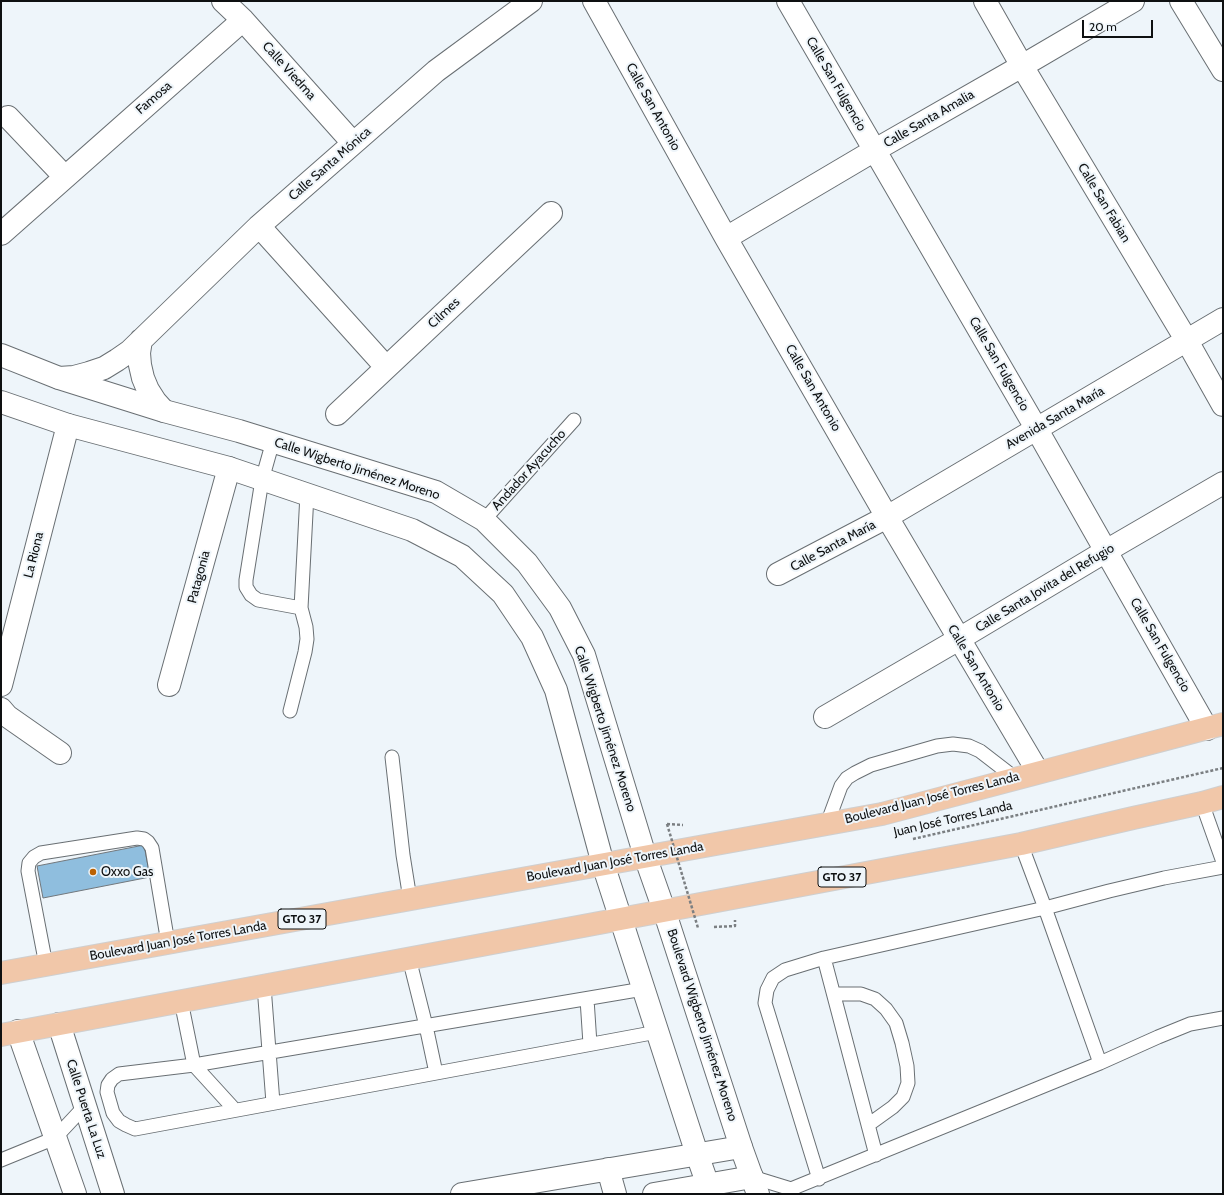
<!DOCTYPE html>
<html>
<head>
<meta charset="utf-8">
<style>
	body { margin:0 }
	#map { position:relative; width:1224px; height:1195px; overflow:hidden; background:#eef5fa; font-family:Cabin,sans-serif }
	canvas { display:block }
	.frame { position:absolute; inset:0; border:2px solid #0e1011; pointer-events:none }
	.scale { position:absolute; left:1082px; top:20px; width:71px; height:18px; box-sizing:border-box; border:2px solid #0e1011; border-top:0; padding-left:5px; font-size:12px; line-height:14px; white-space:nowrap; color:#0e1011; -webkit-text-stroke:3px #eef5fa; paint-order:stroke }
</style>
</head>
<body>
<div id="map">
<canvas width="1224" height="1195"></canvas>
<div class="frame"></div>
<div class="scale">20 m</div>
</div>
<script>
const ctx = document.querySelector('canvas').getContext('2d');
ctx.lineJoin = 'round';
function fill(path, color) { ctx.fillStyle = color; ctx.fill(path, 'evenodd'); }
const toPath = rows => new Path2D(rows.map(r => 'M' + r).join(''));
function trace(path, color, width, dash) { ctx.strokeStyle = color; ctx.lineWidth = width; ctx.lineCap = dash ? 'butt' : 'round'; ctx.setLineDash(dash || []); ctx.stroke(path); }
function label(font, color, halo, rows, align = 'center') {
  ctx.font = font + ' Cabin,sans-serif'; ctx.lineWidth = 4; ctx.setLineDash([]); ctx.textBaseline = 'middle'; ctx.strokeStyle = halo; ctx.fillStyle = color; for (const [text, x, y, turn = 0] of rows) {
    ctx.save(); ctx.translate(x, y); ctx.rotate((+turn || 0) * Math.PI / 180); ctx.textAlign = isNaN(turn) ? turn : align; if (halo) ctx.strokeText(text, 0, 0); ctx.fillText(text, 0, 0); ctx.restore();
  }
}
const building = toPath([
	[144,845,150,877,43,898,37,866,144,845]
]);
fill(building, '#8fbede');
trace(building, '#71777c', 1);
const lane = toPath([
	[273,441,262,480,246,580,246,587,251,595,258,600,301,608,307,494],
	[484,520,574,420],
	[290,711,305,652,307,639,306,627,301,608],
	[392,757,403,855,410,899],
	[1202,803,1223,862],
	[827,824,841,786,847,778,855,773,871,765,937,746,953,744,969,746,980,751,1015,778],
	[1021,844,1045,908,1100,1063],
	[409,958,426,1026,436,1073],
	[824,958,876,1155],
	[46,965,28,871,29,863,34,857,41,853,137,838,144,839,148,842,152,848,168,943],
	[264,986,273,1103],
	[643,989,194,1065,119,1074,112,1079,108,1085,107,1092,113,1113,119,1121,126,1125,135,1129,657,1032],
	[834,994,861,994,875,999,886,1009,896,1023,902,1043,907,1066,908,1083,903,1097,893,1107,868,1125],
	[587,999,590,1044],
	[181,1001,194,1065,235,1110],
	[1,1160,55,1138,84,1107],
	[752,1177,791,1189],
	[819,1179,765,1003,767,990,773,978,785,970,824,958,1045,908,1109,891,1164,878,1223,867],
	[793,1194,791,1189,1100,1063,1158,1037,1190,1024,1223,1018]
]);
const street = toPath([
	[223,1,243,20,353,143],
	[594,1,726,238,887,517,1038,772],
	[788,1,1036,428,1207,729],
	[985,1,1022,66,1187,341,1223,405],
	[1181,1,1223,70],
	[8,117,65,177],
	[259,226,386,367],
	[1,234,243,20],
	[726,238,875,150,1022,66,1133,1],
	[141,340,139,353,140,365,143,378,148,390,155,401,164,411],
	[59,378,74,377,89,373,104,368,117,360,130,351,259,226,436,71,531,1],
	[337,414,551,213],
	[778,574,887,517,1223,319],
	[1,685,68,425],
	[169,685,229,468],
	[1,709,7,716,60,753],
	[825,717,959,639,1106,551,1223,483],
	[59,1024,113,1194],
	[18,1031,75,1194],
	[608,1169,615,1194],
	[462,1194,741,1147],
	[654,1194,752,1177]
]);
const secondary = toPath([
	[1,355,59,378,164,411,239,431,436,492,484,520,527,563,560,608,584,655,645,856,664,910,741,1147,758,1194],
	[1,402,68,425,229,468,412,530,462,556,503,594,532,637,556,690,603,864,697,1154,711,1194]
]);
const primary = toPath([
	[1,973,882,814,1223,724],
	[1,1035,1021,844,1133,818,1202,803,1223,797]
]);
trace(lane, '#696f73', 15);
trace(street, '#696f73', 24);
trace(secondary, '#696f73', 24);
trace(primary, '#cfcfcf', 24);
trace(toPath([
	[667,824,683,825],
	[913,839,1223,768],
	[714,927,735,926,735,920]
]), '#7b7f82', 2.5, [3, 2]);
trace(lane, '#fff', 13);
trace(street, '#fff', 22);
trace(secondary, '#fff', 22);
trace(primary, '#f1c7a9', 22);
trace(toPath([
	[667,824,698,928]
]), '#7b7f82', 2.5, [3, 2]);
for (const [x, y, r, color] of [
	[93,872,4,"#bb6101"]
]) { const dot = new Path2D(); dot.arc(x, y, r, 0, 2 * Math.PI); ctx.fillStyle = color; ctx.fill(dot); trace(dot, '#eef5fa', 1.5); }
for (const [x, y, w] of [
	[842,877,48],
	[302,919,48]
]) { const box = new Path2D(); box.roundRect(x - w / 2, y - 10, w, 20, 3); ctx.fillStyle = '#eef5fa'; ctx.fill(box); trace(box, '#0e1011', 1); }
label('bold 12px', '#0e1011', null, [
	["GTO 37",842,877],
	["GTO 37",302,919]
]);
label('13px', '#0e1011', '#eef5fa', [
	["Calle Viedma",289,71,48],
	["Calle San Fulgencio",836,84,60],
	["Famosa",154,98,-41],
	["Calle San Antonio",653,107,61],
	["Calle Santa Amalia",929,119,-30],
	["Calle Santa Mónica",330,164,-41],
	["Calle San Fabian",1104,203,59],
	["Cilmes",444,313,-43],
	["Calle San Fulgencio",999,364,60],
	["Calle San Antonio",813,388,60],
	["Avenida Santa María",1055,418,-30],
	["Calle Wigberto Jiménez Moreno",357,469,18],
	["Andador Ayacucho",529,470,-48],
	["Calle Santa María",833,546,-28],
	["La Riona",34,555,-76],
	["Patagonia",199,577,-75],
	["Calle Santa Jovita del Refugio",1045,588,-31],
	["Calle San Fulgencio",1160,645,60],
	["Calle San Antonio",976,668,59],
	["Calle Wigberto Jiménez Moreno",605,729,72],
	["Boulevard Juan José Torres Landa",932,798,-14],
	["Juan José Torres Landa",953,819,-13],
	["Boulevard Juan José Torres Landa",615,862,-10],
	["Boulevard Juan José Torres Landa",178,941,-10],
	["Boulevard Wigberto Jiménez Moreno",702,1025,72],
	["Calle Puerta La Luz",86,1109,72]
]);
label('13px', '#0e1011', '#eef5fa', [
	["Oxxo Gas",101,872]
], 'left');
</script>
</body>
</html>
